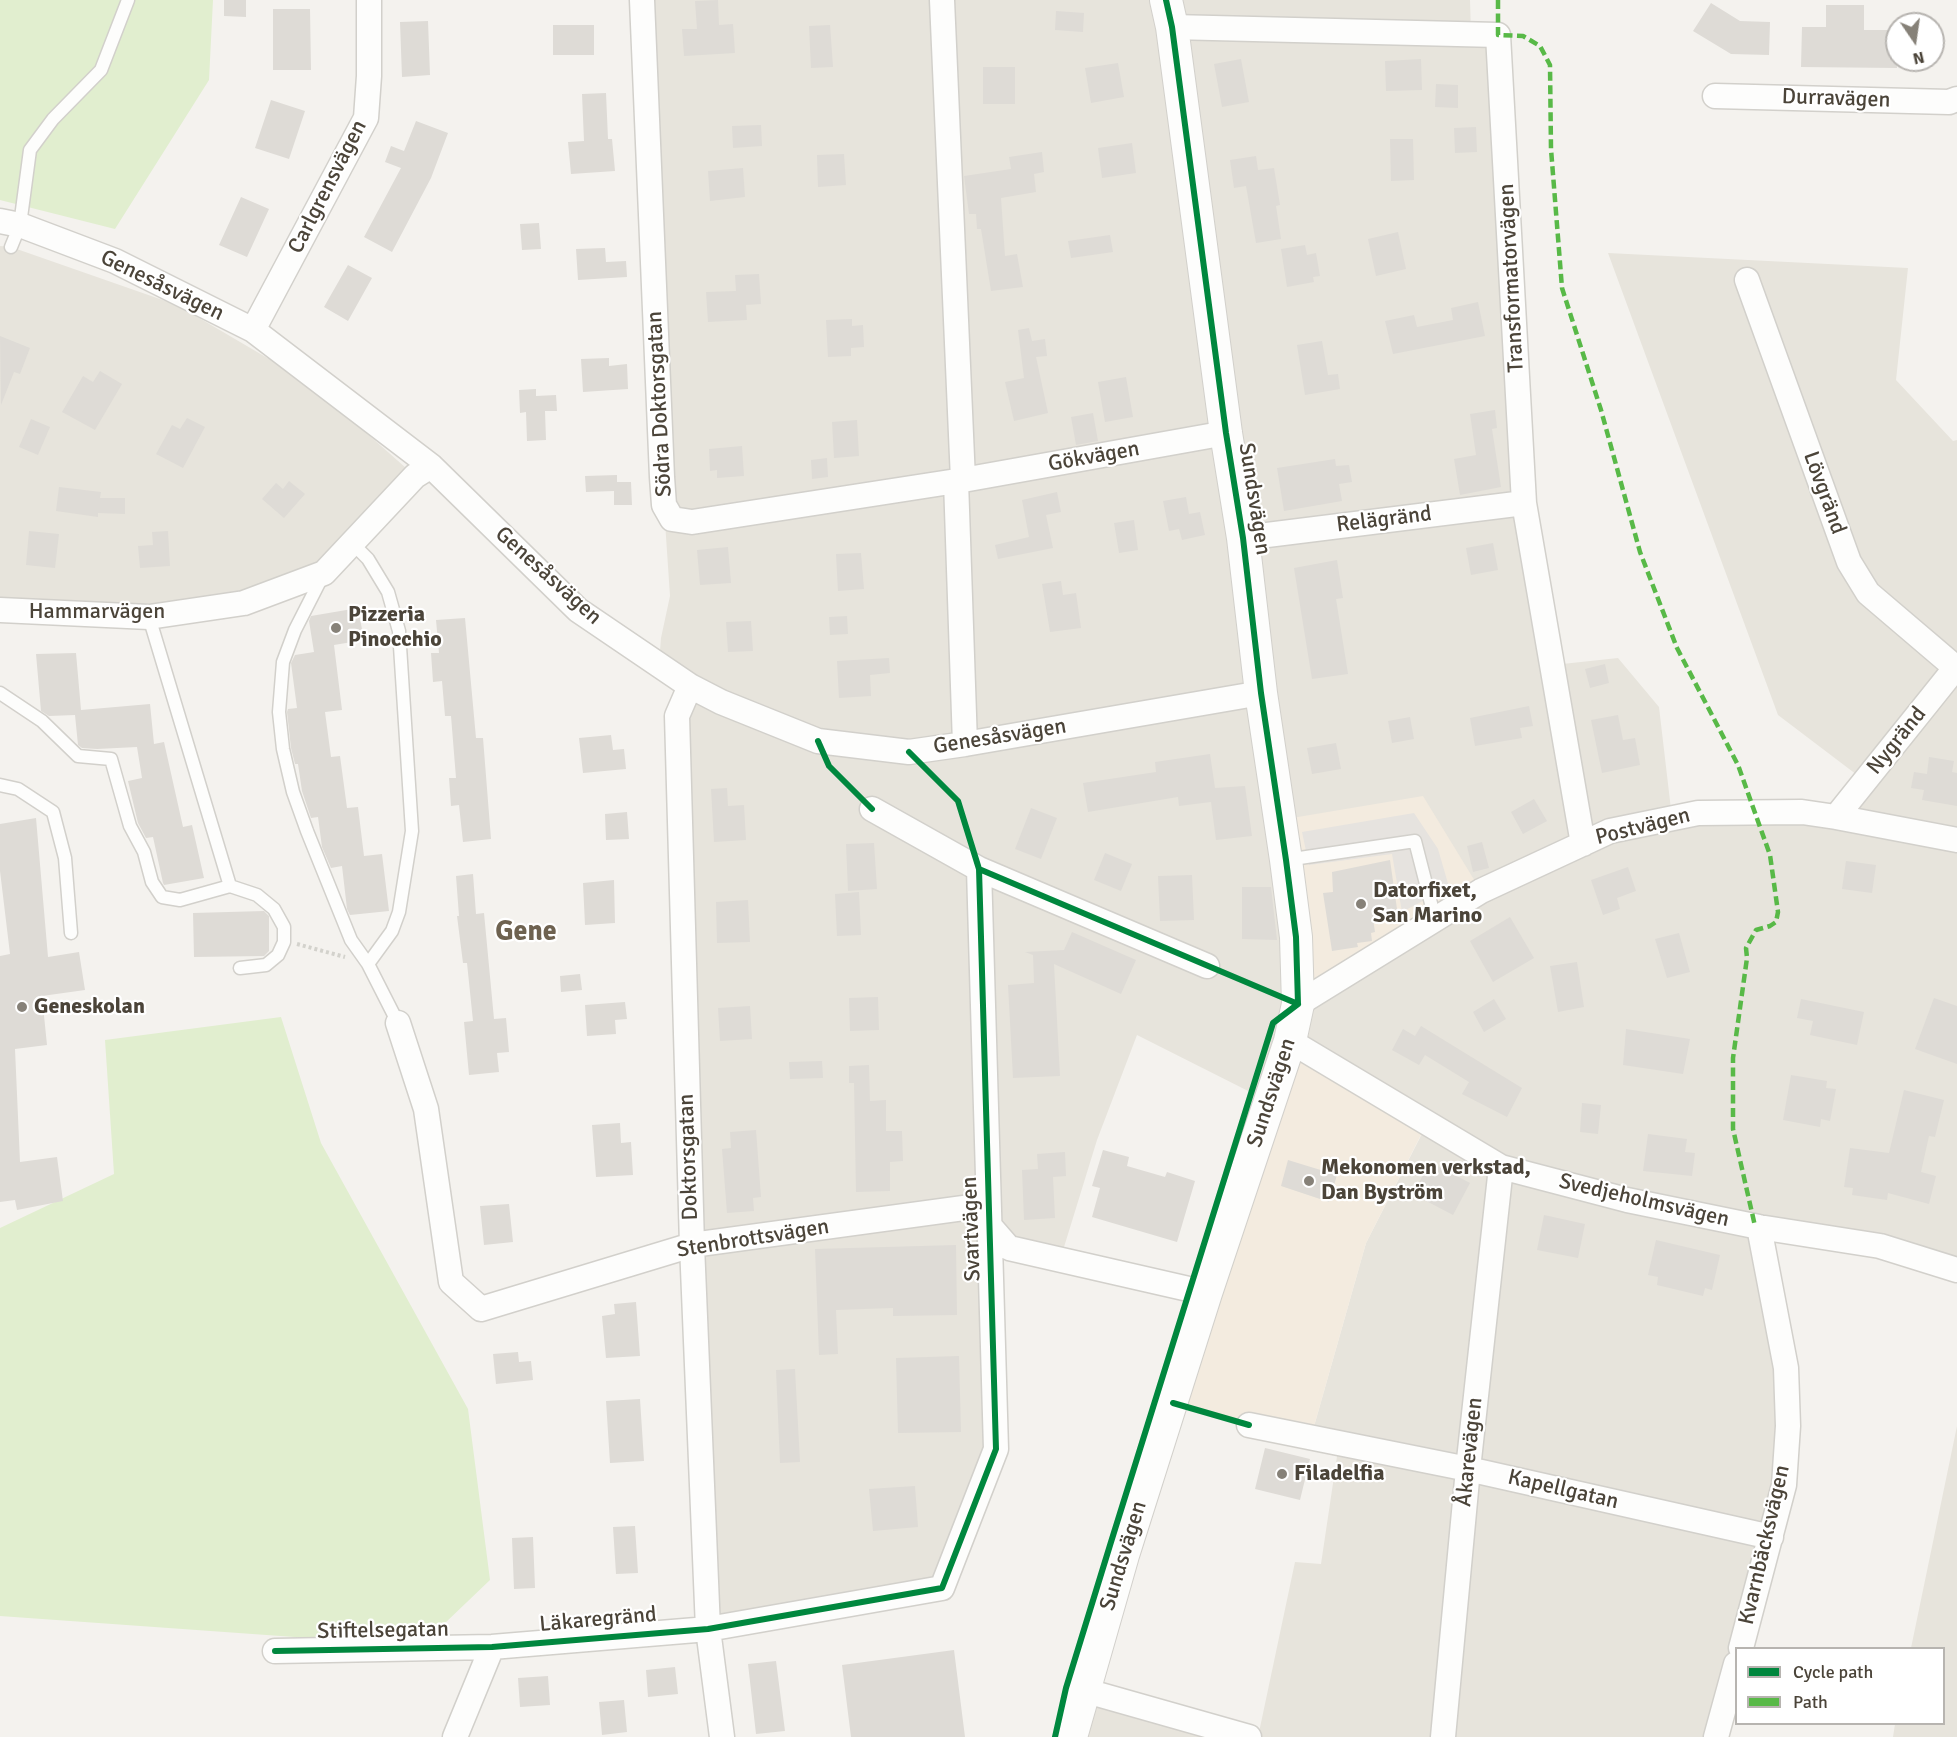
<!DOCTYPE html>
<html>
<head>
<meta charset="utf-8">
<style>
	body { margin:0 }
	#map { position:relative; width:1957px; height:1737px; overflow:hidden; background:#f4f2ee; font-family:Signika,sans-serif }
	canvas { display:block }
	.legend { position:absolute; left:1735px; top:1647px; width:210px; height:78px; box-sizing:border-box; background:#fff; border:2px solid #b7b4b0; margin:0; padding:8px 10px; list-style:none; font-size:18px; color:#4b4439 }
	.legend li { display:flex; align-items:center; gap:12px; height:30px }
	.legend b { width:30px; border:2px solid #b7b4b0 }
	.north { position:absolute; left:1885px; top:12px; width:60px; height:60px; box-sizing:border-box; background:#fff; border:2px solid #b7b4b0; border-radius:50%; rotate:167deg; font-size:16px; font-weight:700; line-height:24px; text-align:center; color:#4b4439 }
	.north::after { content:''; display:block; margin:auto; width:21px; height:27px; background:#868178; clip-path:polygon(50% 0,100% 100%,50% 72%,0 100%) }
</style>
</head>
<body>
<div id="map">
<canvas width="1957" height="1737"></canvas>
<ul class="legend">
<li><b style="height:8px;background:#00873e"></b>Cycle path</li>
<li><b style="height:8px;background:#58b947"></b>Path</li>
</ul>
<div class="north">N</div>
</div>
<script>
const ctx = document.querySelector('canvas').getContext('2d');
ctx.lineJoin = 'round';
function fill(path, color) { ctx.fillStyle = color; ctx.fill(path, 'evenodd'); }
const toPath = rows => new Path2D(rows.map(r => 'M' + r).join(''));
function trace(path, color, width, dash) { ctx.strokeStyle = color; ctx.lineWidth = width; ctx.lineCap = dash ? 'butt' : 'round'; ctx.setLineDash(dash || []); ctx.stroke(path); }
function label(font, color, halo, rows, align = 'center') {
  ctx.font = font + ' Signika,sans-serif'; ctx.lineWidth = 4.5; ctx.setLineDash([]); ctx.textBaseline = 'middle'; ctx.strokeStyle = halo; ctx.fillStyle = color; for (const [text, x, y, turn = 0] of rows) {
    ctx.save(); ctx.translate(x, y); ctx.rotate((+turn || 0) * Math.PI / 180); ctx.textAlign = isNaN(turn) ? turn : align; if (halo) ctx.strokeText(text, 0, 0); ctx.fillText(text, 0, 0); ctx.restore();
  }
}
fill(toPath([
	[642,0,1470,0,1471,34,1498,35,1524,503,1553,665,1618,658,1659,707,1672,818,1836,816,1865,781,1778,715,1608,253,1908,268,1896,380,1953,441,1957,440,1957,1270,1760,1227,1788,1426,1716,1737,1258,1737,1295,1562,1321,1564,1339,1443,1311,1437,1366,1243,1427,1124,1270,1102,1137,1035,1097,1140,1060,1260,990,1226,996,1449,942,1588,708,1629,677,716,690,687,659,664,661,638,670,596,662,477],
	[0,246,11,247,177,305,310,383,415,476,324,573,244,603,0,610],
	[1957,1426,1957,1737,1893,1737,1895,1724,1944,1724,1944,1648,1911,1648],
	[1083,1690,1249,1737,1071,1737]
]), '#e7e4dc');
fill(toPath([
	[1423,796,1481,891,1298,1004,1280,820],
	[1290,1041,1427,1123,1366,1243,1311,1437,1249,1425,1173,1403]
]), '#f3ebdf');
fill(toPath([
	[0,0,213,0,209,80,115,229,0,200],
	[281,1017,321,1143,468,1409,490,1580,421,1646,0,1616,0,1228,114,1174,105,1040]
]), '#e1eecf');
fill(toPath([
	[1414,813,1438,849,1449,887,1402,912,1392,854,1309,865,1302,832]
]), '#e6e3df');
fill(toPath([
	[224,0,246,0,246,17,224,16],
	[718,0,719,25,733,24,735,53,684,56,682,29,697,29,695,1],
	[1711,3,1740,21,1770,22,1769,55,1731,54,1693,31],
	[1826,5,1864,5,1864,30,1897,30,1897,68,1801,67,1802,27,1826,27],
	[273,9,310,9,311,70,273,70],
	[1056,11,1084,13,1083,32,1055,30],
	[428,21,430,75,402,77,400,22],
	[553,25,594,25,594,55,553,55],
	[830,25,833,67,811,68,809,26],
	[1241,59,1249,102,1222,107,1214,64],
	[1421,59,1422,90,1386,91,1385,61],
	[1118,63,1124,97,1091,103,1085,68],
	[983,67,1015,67,1015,104,983,104],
	[1436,84,1458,85,1458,108,1435,107],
	[606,93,608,139,612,139,615,171,571,174,568,142,584,141,582,94],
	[271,100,305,111,289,159,255,148],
	[416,121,448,133,431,178,392,252,364,237,401,168,385,162,391,146,404,151],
	[761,125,762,146,733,148,732,126],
	[1476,127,1477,152,1455,153,1454,128],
	[1390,139,1413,139,1414,180,1391,181],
	[1132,143,1136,173,1102,178,1098,148],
	[1042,152,1044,172,1034,174,1036,192,1001,198,1005,256,1017,254,1023,287,991,291,981,229,977,229,976,214,969,214,964,176,1011,169,1009,157],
	[844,154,846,185,818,187,817,155],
	[1256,156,1258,170,1274,168,1280,205,1276,206,1281,239,1256,243,1246,186,1234,188,1230,160],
	[743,168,745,197,710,201,708,171],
	[241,197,269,209,247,257,219,245],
	[539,223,541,249,522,250,520,224],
	[1398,232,1406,269,1376,276,1368,239],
	[1110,235,1113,252,1071,258,1068,241],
	[1305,245,1307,255,1316,253,1320,276,1313,277,1314,282,1287,287,1281,249],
	[605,248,606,262,626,261,627,277,578,280,576,249],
	[348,265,372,278,348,321,324,307],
	[759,274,761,304,746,305,747,320,708,322,706,292,736,291,735,275],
	[1478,302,1485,336,1393,354,1385,321,1414,315,1417,327,1453,320,1451,308],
	[852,319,852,326,863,325,864,347,851,348,851,356,828,357,826,320],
	[1029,328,1032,341,1045,339,1047,356,1036,357,1048,413,1014,421,1005,382,1024,378,1018,330],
	[0,336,30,348,20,374,14,372,1,405],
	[1322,341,1328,375,1338,374,1340,389,1305,395,1297,345],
	[609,358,609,366,627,364,628,389,583,392,581,359],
	[100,371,122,384,95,430,62,412,83,376,93,382],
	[1126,377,1133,417,1105,422,1098,382],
	[536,389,536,396,556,395,557,411,545,411,546,440,527,441,526,412,520,413,519,390],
	[1495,410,1497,428,1492,429,1501,487,1460,495,1454,459,1476,455,1470,414],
	[1093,413,1098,441,1076,445,1071,417],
	[187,418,205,427,183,468,156,454,172,425,180,429],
	[31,419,50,427,38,455,19,447],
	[857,420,859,456,834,458,832,422],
	[742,446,744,476,717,478,717,470,710,471,709,449],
	[827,458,828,477,812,479,811,460],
	[1335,459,1336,466,1349,465,1352,482,1339,484,1342,501,1284,511,1277,468],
	[617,475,617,482,631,482,632,505,614,505,614,491,586,492,585,476],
	[289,481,305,494,284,518,262,499,276,483,283,489],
	[59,487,101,492,100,498,125,498,125,514,98,513,98,517,56,511],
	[1057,492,1061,512,1046,515,1053,548,998,559,995,545,1029,537,1022,500],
	[1186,497,1189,514,1200,512,1205,535,1182,540,1179,529,1169,531,1163,501],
	[1134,520,1138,550,1119,553,1114,523],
	[29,531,59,534,55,568,26,565],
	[168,531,170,566,140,568,138,546,153,545,152,532],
	[1493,543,1498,570,1471,575,1466,548],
	[728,547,731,583,700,585,697,550],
	[861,553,864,589,838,591,836,554],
	[1337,560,1343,598,1336,599,1348,674,1312,679,1294,568],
	[1061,581,1063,595,1076,593,1081,628,1050,632,1042,584],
	[358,608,364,640,334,645,342,710,325,712,331,757,340,756,347,808,358,807,364,856,382,854,389,911,350,915,347,909,342,866,331,868,322,847,318,817,311,818,302,791,298,764,295,764,291,748,287,712,288,709,297,708,291,663,295,655,314,652,309,621,311,616],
	[847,616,848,634,830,635,829,617],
	[465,618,476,738,483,738,491,839,463,842,459,805,451,806,449,778,456,778,451,716,445,716,442,681,433,682,431,653,439,653,436,620],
	[751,621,753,651,728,652,726,622],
	[76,653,81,710,150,704,154,744,164,742,183,827,192,825,204,878,164,885,163,883,153,837,146,838,138,823,128,781,142,778,137,747,97,749,82,748,78,745,75,715,49,716,41,711,36,654],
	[889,658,890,673,870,675,871,696,839,698,837,661],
	[1605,664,1609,683,1590,688,1585,669],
	[1529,706,1533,726,1520,728,1522,738,1475,746,1470,718],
	[1618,715,1623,740,1635,738,1640,765,1602,773,1591,720],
	[1410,717,1414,739,1392,743,1388,721],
	[611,735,613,750,624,749,626,769,583,773,579,738],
	[1336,743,1341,769,1312,774,1307,748],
	[1210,754,1215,788,1245,786,1252,836,1216,840,1211,802,1179,806,1178,797,1088,812,1083,783,1156,772,1155,762],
	[1929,757,1954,761,1952,772,1957,773,1957,806,1922,800,1924,790,1911,788,1914,772,1927,774],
	[727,788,728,806,744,805,746,840,714,842,711,789],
	[1534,799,1547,821,1523,834,1511,812],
	[1031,808,1057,818,1041,859,1015,849],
	[627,812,629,839,606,840,605,814],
	[36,818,48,957,79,952,85,990,42,996,47,1045,15,1049,20,1162,57,1157,63,1201,17,1210,15,1200,0,1202,0,956,10,954,0,871,0,824],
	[1482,842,1489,868,1473,872,1467,846],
	[874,843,877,889,848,891,846,844],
	[1105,853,1132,864,1121,891,1094,880],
	[1390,860,1398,916,1373,919,1375,932,1371,933,1372,941,1357,943,1358,947,1332,951,1323,893,1333,892,1332,872],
	[1846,861,1876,865,1872,893,1842,889],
	[1628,867,1636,891,1617,898,1620,909,1603,915,1591,880],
	[473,874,476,914,484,913,494,1019,506,1018,509,1052,497,1053,499,1072,469,1075,464,1022,473,1021,467,963,463,963,457,916,459,916,456,876],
	[1192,875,1194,920,1160,921,1158,876],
	[614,880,615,923,585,925,583,883],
	[1242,887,1271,887,1277,940,1242,939],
	[859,892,861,935,837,936,835,894],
	[748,900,750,942,717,943,716,902],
	[264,911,269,916,269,951,264,956,194,957,193,913],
	[1510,917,1534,958,1493,982,1470,941],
	[1072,932,1136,960,1121,994,1054,964,1060,1076,1013,1078,1008,985,1034,983,1033,955,1025,952,1064,950],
	[1679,933,1690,972,1667,978,1655,939],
	[1577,962,1584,1007,1558,1012,1550,966],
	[580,974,582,990,561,992,560,976],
	[878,997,879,1030,850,1031,849,998],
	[1934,998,1957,1006,1957,1064,1915,1049],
	[1494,999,1506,1019,1484,1032,1473,1012],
	[1801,999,1864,1012,1857,1045,1810,1035,1813,1021,1797,1018],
	[625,1002,627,1019,615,1020,616,1034,587,1036,585,1005],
	[750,1006,752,1039,720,1041,718,1008],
	[1421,1026,1522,1088,1507,1117,1462,1094,1469,1082,1425,1055,1419,1065,1392,1050,1403,1029,1415,1036],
	[1626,1029,1690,1039,1683,1074,1623,1065],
	[822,1061,823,1078,790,1079,789,1062],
	[869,1065,870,1101,886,1100,886,1131,902,1131,903,1161,890,1162,890,1191,856,1192,854,1083,849,1083,849,1066],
	[1791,1075,1827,1081,1826,1088,1836,1089,1830,1121,1821,1119,1820,1127,1783,1120],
	[1904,1090,1944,1100,1935,1137,1929,1136,1921,1172,1936,1176,1929,1204,1888,1193,1887,1200,1852,1195,1853,1188,1844,1187,1850,1148,1889,1153],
	[1582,1103,1601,1105,1598,1134,1580,1132],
	[620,1123,621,1143,631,1142,633,1175,596,1177,592,1125],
	[756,1130,761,1197,753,1198,754,1211,727,1213,722,1149,731,1148,730,1132],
	[1648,1134,1687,1139,1685,1152,1695,1153,1692,1176,1643,1171],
	[1103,1150,1129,1157,1127,1166,1165,1177,1167,1172,1195,1181,1177,1242,1092,1217,1100,1188,1092,1186],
	[1065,1152,1066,1176,1053,1177,1055,1218,1024,1220,1022,1170,1038,1169,1037,1154],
	[1288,1160,1337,1175,1329,1202,1281,1186],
	[1430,1162,1470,1183,1453,1215,1413,1194],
	[509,1204,513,1242,484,1245,480,1206],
	[1544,1215,1585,1224,1578,1258,1537,1250],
	[1656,1240,1720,1255,1712,1290,1705,1288,1703,1296,1657,1285,1658,1277,1648,1275],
	[956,1245,957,1315,893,1316,893,1308,836,1310,838,1354,819,1355,815,1249],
	[636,1302,640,1356,606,1358,602,1316,615,1314,614,1304],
	[518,1352,519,1362,531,1361,533,1380,496,1384,493,1354],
	[959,1356,961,1432,898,1433,896,1358],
	[795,1369,800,1462,780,1463,776,1370],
	[640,1399,644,1461,610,1463,606,1401],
	[1265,1448,1310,1459,1300,1500,1255,1489],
	[915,1486,918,1527,873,1531,869,1489],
	[635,1526,638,1573,616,1574,613,1527],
	[533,1537,535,1588,514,1589,512,1538],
	[954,1650,965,1737,851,1737,842,1665],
	[776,1661,785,1731,756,1734,748,1664],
	[675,1667,678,1694,648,1697,646,1670],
	[548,1676,550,1705,520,1707,518,1678],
	[624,1700,627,1732,602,1735,599,1702]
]), '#dedbd6');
const service = toPath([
	[11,247,20,225,30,150,53,119,101,70,128,0],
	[352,543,368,559,388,592,399,631,412,831,399,912,392,931,368,964,398,1023],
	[323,575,295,630,283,662,279,712,283,749,293,792,307,831,351,940,368,964],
	[149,617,230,886],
	[0,693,42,721,78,756,111,759,130,826,144,852,152,882,162,897,180,900,230,886,257,895,274,909,284,927,284,942,278,955,266,965,240,968],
	[0,785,18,789,53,812,65,858,71,933],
	[1286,860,1415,841,1435,919]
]);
const minor = toPath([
	[642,0,662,477,664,505,672,519,692,522,963,480,1226,433],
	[942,0,963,480,956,481,965,744],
	[1172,27,1498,35,1524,503,1583,844],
	[1715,96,1949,102,1957,99],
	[0,221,20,225,115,261,253,330,431,466,578,610,690,686,721,702,818,741,909,752,965,744,1261,693],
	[1747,280,1849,562,1868,593,1956,668],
	[253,330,366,118,369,76,369,0],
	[1243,538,1524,503],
	[0,610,149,617,244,603,324,573,415,476,431,466],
	[690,686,677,716,692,1245,708,1629,722,1737],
	[872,809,979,869],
	[1836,817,1957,666],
	[1298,1004,1481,891,1610,831,1698,813,1802,812,1836,817,1957,840],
	[398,1023,426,1109,451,1282,481,1309,692,1245,971,1207,989,1225,1009,1248,1206,1293],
	[1290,1041,1501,1167,1627,1200,1759,1227,1880,1246,1957,1270],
	[1249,1425,1468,1469,1771,1537],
	[1741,1648,1784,1485,1788,1426,1786,1368,1759,1227],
	[275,1651,492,1647,708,1629,942,1588,996,1449,979,869,1207,966],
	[1083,1690,1249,1737],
	[455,1737,492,1647],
	[1443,1737,1468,1469,1501,1167],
	[1716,1737,1736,1664]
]);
const tertiary = toPath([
	[1071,1737,1123,1555,1206,1293,1290,1041,1298,1004,1296,937,1286,860,1261,693,1243,538,1226,433,1172,27,1166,0]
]);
trace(service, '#d2d0cb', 15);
trace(minor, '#d2d0cb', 27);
trace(tertiary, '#d2d0cb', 34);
trace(toPath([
	[297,944,345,957]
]), '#d3d2cc', 4, [3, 3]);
trace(service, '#fdfdfc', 12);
trace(minor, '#fdfdfc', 24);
trace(tertiary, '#fdfdfc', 32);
trace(toPath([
	[1498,0,1498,35,1523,36,1540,46,1550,65,1551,149,1562,288,1601,410,1640,552,1677,648,1738,765,1770,855,1778,912,1776,922,1770,926,1756,930,1746,948,1747,958,1733,1058,1733,1129,1755,1226]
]), '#58b947', 4.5, [9, 4.5]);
trace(toPath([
	[1166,0,1172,27,1226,433,1243,538,1261,693,1286,860,1296,937,1298,1004],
	[818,741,829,766,872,809],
	[909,752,958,801,979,869],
	[1173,1403,1249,1425],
	[275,1651,492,1647,708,1629,942,1588,996,1449,979,869,1298,1004],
	[1055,1737,1066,1688,1111,1542,1273,1023,1298,1004]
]), '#00873e', 6);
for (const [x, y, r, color] of [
	[336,628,6,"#868178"],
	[1361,904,6,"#868178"],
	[22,1007,6,"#868178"],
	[1309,1181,6,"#868178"],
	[1282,1474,6,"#868178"]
]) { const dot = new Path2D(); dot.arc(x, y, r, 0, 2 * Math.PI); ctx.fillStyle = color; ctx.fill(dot); trace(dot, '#fff', 2); }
label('22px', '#4b4439', '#fff', [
	["Durravägen",1836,99,2],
	["Carlgrensvägen",328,187,-63],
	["Transformatorvägen",1512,278,-93],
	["Genesåsvägen",162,286,26],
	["Södra Doktorsgatan",660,404,-93],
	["Gökvägen",1094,457,-10],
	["Lövgränd",1824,493,70],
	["Sundsvägen",1254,499,81],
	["Relägränd",1384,520,-7],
	["Genesåsvägen",548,576,42],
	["Hammarvägen",97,612],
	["Genesåsvägen",1000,737,-9],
	["Nygränd",1897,741,-51],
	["Postvägen",1643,827,-14],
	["Sundsvägen",1272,1093,-72],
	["Doktorsgatan",689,1157,-92],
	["Svedjeholmsvägen",1644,1201,13],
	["Svartvägen",972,1229,-92],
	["Stenbrottsvägen",753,1239,-9],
	["Åkarevägen",1470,1452,-84],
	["Kapellgatan",1563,1490,13],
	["Kvarnbäcksvägen",1765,1545,-77],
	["Sundsvägen",1124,1556,-73],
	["Läkaregränd",598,1620,-5],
	["Stiftelsegatan",383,1631,-1]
]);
label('bold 22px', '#4b4439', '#fff', [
	["Pizzeria",348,615],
	["Pinocchio",348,640],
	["Datorfixet,",1373,891],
	["San Marino",1373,916],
	["Geneskolan",34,1007],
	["Mekonomen verkstad,",1321,1168],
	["Dan Byström",1321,1193],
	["Filadelfia",1294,1474]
], 'left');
label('bold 28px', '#6e6250', '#fff', [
	["Gene",526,933]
]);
</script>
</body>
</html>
